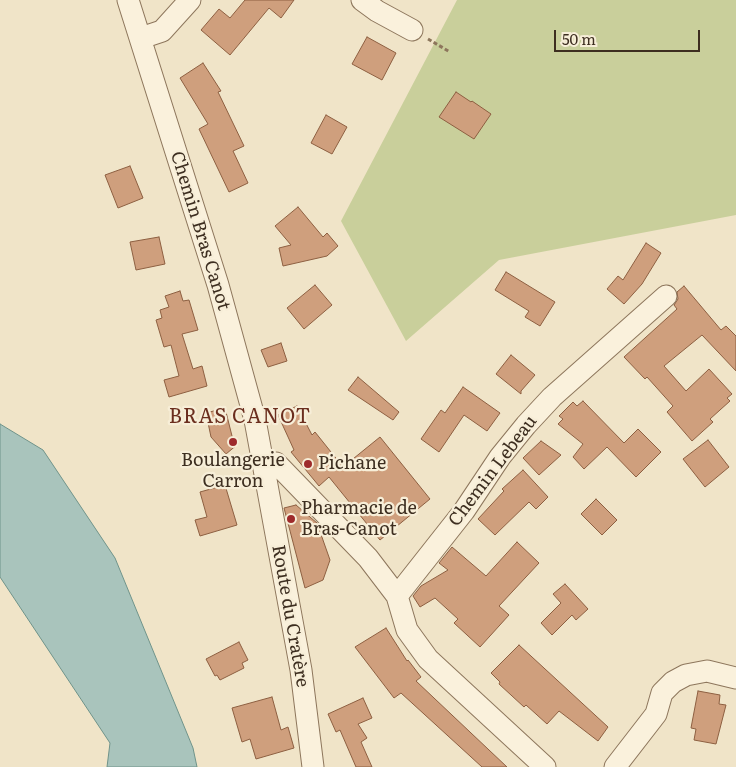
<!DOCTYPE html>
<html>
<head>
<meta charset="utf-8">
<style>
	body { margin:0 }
	#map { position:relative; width:736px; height:767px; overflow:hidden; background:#f0e4c8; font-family:Literata,serif }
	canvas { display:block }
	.scale { position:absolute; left:554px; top:30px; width:146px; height:22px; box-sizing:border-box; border:2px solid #3d2e20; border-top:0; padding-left:6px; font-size:15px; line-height:18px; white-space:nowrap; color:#3d2e20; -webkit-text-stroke:4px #f7eed8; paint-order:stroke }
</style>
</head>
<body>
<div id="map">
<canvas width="736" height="767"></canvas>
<div class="scale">50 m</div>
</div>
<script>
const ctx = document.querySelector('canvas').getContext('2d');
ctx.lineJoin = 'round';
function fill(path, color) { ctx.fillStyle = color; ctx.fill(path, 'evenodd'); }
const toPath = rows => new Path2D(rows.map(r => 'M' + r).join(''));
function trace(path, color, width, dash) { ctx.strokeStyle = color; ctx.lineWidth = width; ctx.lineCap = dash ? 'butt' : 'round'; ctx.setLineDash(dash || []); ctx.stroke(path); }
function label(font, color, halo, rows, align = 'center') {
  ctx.font = font + ' Literata,serif'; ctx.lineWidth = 4.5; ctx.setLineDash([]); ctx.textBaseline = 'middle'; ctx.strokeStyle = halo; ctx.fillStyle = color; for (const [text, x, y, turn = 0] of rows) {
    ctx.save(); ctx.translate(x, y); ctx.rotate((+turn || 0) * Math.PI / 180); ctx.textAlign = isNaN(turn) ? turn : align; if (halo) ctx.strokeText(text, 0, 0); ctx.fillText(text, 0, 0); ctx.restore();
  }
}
fill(toPath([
	[457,0,736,0,736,215,499,260,406,341,341,221]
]), '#c9cf9b');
const water = toPath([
	[0,424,43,450,115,558,193,748,197,767,107,767,110,743,0,577,0,424]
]);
fill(water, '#a9c4bc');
trace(water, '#6f938a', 1);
const building = toPath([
	[245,0,294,0,281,18,269,8,230,55,201,30,219,9,230,18,245,0],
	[367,37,396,53,382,80,352,64,367,37],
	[203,63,221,91,218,92,244,146,233,151,248,183,229,192,199,129,208,124,180,78,203,63],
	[456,92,471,102,472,101,491,114,474,139,439,117,456,92],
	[326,115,347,127,332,154,311,143,326,115],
	[130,166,143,198,118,208,105,175,130,166],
	[298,207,323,237,327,233,338,246,327,256,283,266,279,248,291,245,275,226,298,207],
	[159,237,165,264,136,270,130,242,159,237],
	[646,243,661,253,642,284,624,304,607,289,618,276,623,280,646,243],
	[506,272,555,302,540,326,525,317,529,311,495,290,506,272],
	[315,285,332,305,304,329,287,308,315,285],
	[684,286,721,330,726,326,736,336,736,371,702,335,664,366,686,391,709,369,732,394,727,398,730,401,710,419,713,422,692,441,667,412,673,406,647,377,645,379,624,357,677,309,674,305,678,299,677,292,684,286],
	[180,291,183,301,189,300,198,330,182,334,193,369,202,366,207,386,169,397,164,380,179,376,171,345,164,347,156,320,162,318,160,310,169,307,165,296,180,291],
	[281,343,287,361,268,367,261,350,281,343],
	[511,355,535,375,521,391,521,394,496,374,511,355],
	[358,377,399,412,393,420,348,390,358,377],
	[463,387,500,413,487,431,464,415,439,452,421,439,441,410,445,413,463,387],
	[583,401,624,443,638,429,661,452,636,477,607,447,584,469,573,457,583,444,558,424,563,419,559,416,573,402,577,406,583,401],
	[297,406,312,435,315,432,343,467,380,437,430,499,380,540,329,477,319,486,291,452,294,450,278,415,297,406],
	[225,408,232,436,238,444,226,454,211,437,206,413,225,408],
	[708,440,729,467,705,487,683,459,708,440],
	[541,441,561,455,539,475,523,458,541,441],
	[523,470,548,497,536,509,529,502,495,535,478,519,504,491,502,489,523,470],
	[225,485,237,525,200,536,195,520,207,517,200,492,225,485],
	[596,499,617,520,602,535,581,514,596,499],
	[296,505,317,523,330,560,323,580,305,588,284,508,296,505],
	[517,542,539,563,499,606,509,615,480,647,454,623,458,619,435,598,420,607,413,596,421,586,448,570,439,563,452,547,486,576,517,542],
	[565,584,588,609,576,620,572,615,552,635,541,623,561,603,553,594,565,584],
	[386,628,407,661,408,660,421,677,416,681,507,767,482,767,401,693,394,698,355,647,386,628],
	[239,642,248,660,242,663,244,668,220,680,217,675,215,676,206,659,239,642],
	[519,645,608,727,598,741,559,711,547,724,526,705,524,707,499,684,500,682,491,673,519,645],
	[698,691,720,695,719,704,726,705,716,744,694,740,696,729,691,728,698,691],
	[272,697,281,730,288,727,294,748,256,759,250,739,242,742,232,708,272,697],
	[363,698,372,718,358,724,367,738,361,742,372,767,356,767,340,730,336,732,328,714,363,698]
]);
fill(building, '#cf9f7d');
trace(building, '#8d5f41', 1);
const minor = toPath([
	[128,0,218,285,255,420,301,670,313,767],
	[362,0,377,11,412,30],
	[141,38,162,31,190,0],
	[263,465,276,463,368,558,397,596,407,630,428,659,545,767],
	[397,596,464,511,500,457,526,425,552,397,666,296],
	[615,767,656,714,662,693,673,682,686,675,707,671,736,678]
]);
trace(minor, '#8d765c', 23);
trace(toPath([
	[428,39,450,52]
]), '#8d765c', 3, [4, 2.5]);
trace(minor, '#faf1dc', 21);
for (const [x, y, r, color] of [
	[233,442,5,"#9e2a2b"],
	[308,464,5,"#9e2a2b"],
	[291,519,5,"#9e2a2b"]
]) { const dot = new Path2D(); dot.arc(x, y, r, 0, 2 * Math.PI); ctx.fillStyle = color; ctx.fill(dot); trace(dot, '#f7eed8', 2); }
label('18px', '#3d2e20', '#f7eed8', [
	["Chemin Bras Canot",200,231,73],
	["Chemin Lebeau",493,471,-53],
	["Route du Cratère",290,616,80]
]);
label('18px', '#3d2e20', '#f7eed8', [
	["Boulangerie",233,461,"center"],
	["Carron",233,482,"center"],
	["Pichane",318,464],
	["Pharmacie de",301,509],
	["Bras-Canot",301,530]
], 'left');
ctx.letterSpacing = '1px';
label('20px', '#6b2e1e', '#f7eed8', [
	["BRAS CANOT",240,417]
]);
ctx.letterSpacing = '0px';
</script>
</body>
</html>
